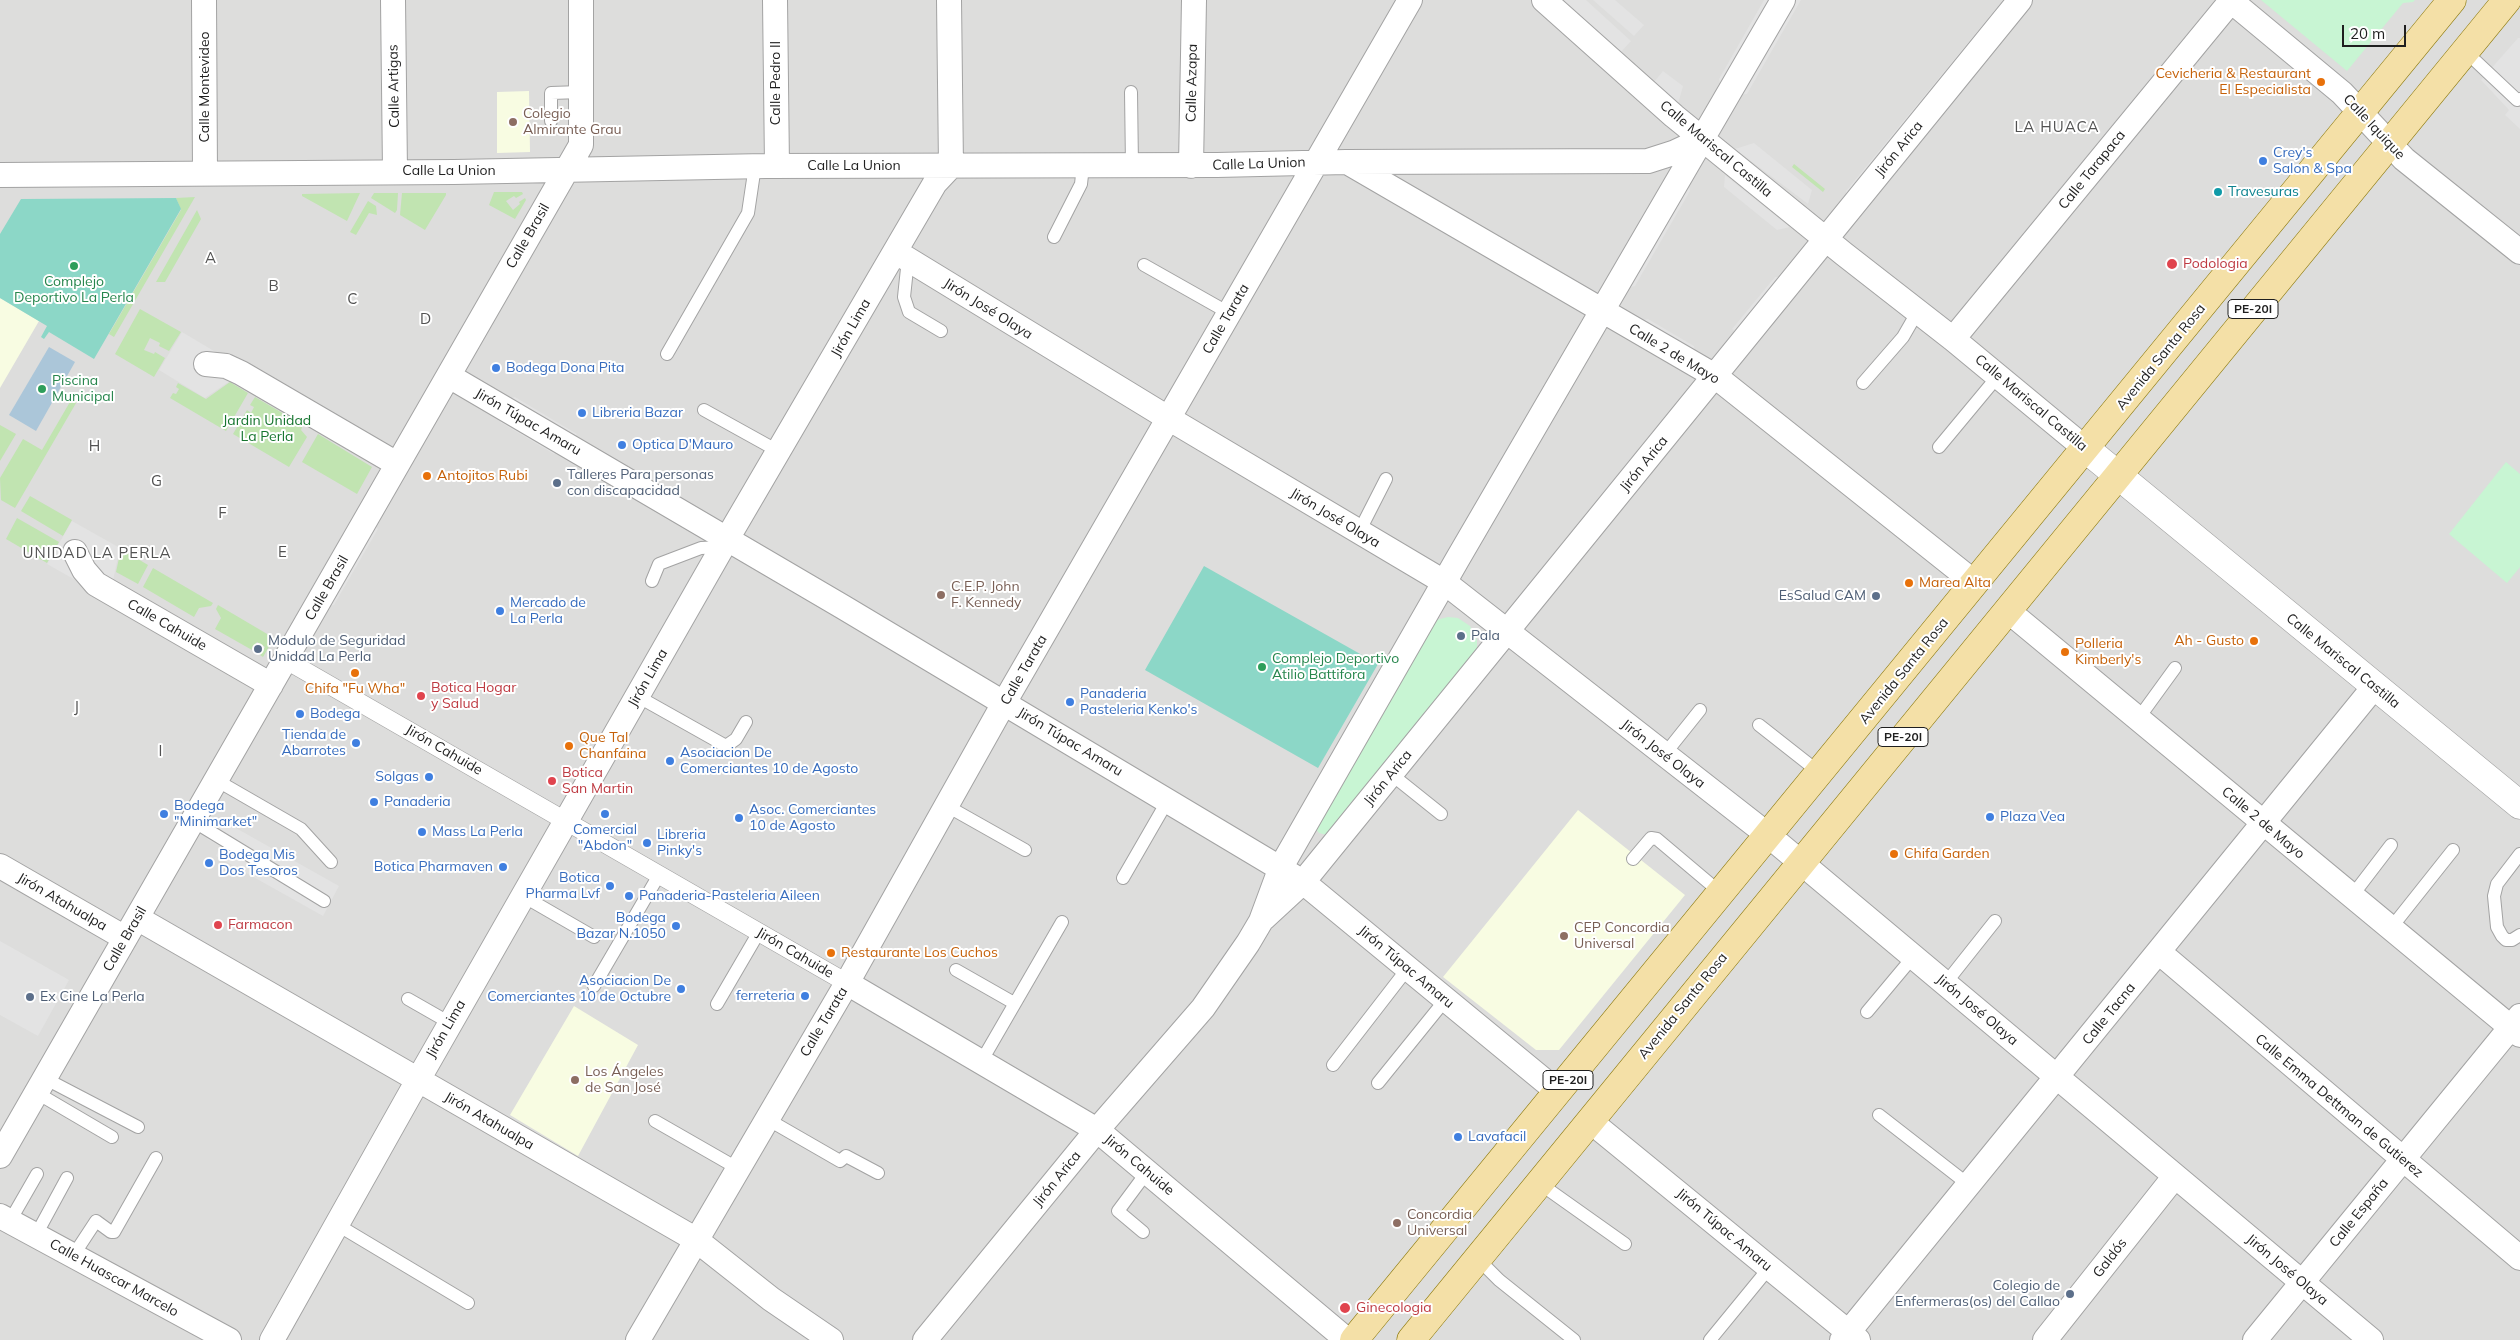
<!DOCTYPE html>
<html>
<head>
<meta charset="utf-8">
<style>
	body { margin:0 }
	#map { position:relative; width:2520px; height:1340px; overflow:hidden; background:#efeee7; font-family:Mulish,sans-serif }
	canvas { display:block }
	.scale { position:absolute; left:2342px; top:25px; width:64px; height:22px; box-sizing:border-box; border:2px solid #1f1f1f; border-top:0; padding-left:6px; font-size:15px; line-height:18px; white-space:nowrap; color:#1f1f1f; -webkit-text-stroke:4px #fff; paint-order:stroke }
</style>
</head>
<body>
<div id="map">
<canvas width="2520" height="1340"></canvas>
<div class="scale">20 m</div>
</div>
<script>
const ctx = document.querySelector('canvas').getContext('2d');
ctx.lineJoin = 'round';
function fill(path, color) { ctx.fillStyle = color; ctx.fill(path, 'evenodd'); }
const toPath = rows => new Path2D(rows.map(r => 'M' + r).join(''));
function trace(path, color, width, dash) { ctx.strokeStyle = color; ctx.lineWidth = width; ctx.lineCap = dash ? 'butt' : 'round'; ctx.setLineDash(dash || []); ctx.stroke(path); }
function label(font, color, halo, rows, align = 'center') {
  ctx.font = font + ' Mulish,sans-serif'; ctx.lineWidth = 4; ctx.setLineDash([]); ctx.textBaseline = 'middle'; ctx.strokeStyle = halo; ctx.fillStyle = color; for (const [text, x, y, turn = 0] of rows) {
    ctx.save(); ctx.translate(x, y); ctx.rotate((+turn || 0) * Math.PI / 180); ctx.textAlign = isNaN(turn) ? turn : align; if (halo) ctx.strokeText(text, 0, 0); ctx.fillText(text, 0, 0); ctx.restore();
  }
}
fill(toPath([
	[0,0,2520,0,2520,1340,0,1340]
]), '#dddddc');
fill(toPath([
	[529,91,530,152,497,153,497,92],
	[0,298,39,321,0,388],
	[1578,810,1685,895,1559,1050,1536,1050,1443,977],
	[574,1006,638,1045,578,1156,510,1115]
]), '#f8fce2');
fill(toPath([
	[1794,164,1825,189,1823,192,1792,167],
	[494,192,522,192,523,194,516,198,514,196,506,201,513,210,520,204,519,202,525,198,526,200,515,219,489,205],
	[360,193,347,221,302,196,302,194],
	[374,193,398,193,397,210,395,213,371,198],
	[402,193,446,193,446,195,425,230,400,215],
	[195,197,114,337,109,334,181,210,176,198],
	[368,201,376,206,377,215,369,213,356,235,350,232],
	[197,210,201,219,165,282,156,282],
	[140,309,181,332,169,351,159,346,160,343,150,338,144,350,154,354,155,352,165,358,154,377,115,354],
	[230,382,248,393,226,431,170,398,173,393,176,394,179,389,176,387,178,383,206,399],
	[74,395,79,398,15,508,1,500,0,478,23,439,42,450],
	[255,397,303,425,301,430,307,437,289,467,233,434,247,410,251,413,254,407,250,405],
	[0,425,16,434,0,461],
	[318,434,372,467,357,494,302,462],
	[30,496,72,520,63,536,21,511],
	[17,518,59,542,47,563,6,539],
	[121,549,148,565,138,584,116,572],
	[153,568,213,603,211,606,199,608,194,617,143,587],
	[218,605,274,638,263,657,260,655,265,647,257,642,252,650,215,629,221,618,216,609]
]), '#c1e4b1');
fill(toPath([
	[2261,0,2415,0,2413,2,2403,3,2347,71],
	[2506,462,2520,474,2520,567,2507,583,2449,534],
	[1448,617,1458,618,1470,626,1477,640,1477,651,1327,835,1319,833,1316,829,1436,620]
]), '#c8f5d3');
fill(toPath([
	[176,198,181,209,94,359,49,332,44,339,41,337,47,326,0,298,0,234,21,199],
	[1204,566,1378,664,1318,768,1145,670]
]), '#8cd7c7');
fill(toPath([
	[1562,0,1586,0,1631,41,1621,52],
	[1593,0,1615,0,1644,25,1634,36],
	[1764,0,1772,0,1721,88,1719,79],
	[1793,0,1801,0,1747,94,1737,95],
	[2003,0,2010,0,1846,201,1846,191],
	[2518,38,2520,38,2520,129,2505,115,2509,110,2481,80],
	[1663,71,1683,86,1678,104,1654,82],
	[1754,143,1812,190,1808,204,1735,149],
	[1725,175,1790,227,1777,230,1724,187],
	[1688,183,1690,191,1635,286,1627,288],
	[1775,277,1783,277,1737,333,1732,329],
	[1648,319,1694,346,1695,353,1640,321],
	[182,332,246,370,205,398,159,370],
	[515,397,577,434,574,439,507,399],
	[498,415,558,448,554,454,500,422],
	[72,521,120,548,109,599,47,564],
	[375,526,378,529,334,605,329,606],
	[218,818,339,886,323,916,216,856,220,846,207,839],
	[0,941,69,980,38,1036,0,1015]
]), '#e3e3e3');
fill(toPath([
	[49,347,75,362,36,431,9,415]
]), '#abc6d9');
const service = toPath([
	[2465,51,2517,100,2520,99],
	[1131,92,1132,166],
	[551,121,551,93,581,92],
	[1054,237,1081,184,1083,166],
	[908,259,904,297,909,312,941,331],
	[1144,265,1229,313],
	[667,354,748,213,755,166],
	[1863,383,1903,337,1918,311],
	[704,410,778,451],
	[1939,447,1998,376],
	[1359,532,1386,479],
	[652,581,659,564,701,548,722,547],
	[637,696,726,746,736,739,746,722],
	[2138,719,2175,668],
	[1759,725,1820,773],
	[1664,755,1700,710],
	[1391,774,1441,814],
	[216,780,301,829,331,862],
	[947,806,1025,850],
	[193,821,324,901],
	[2520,854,2497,884,2494,896,2497,927,2502,936,2506,940,2512,940,2520,935],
	[1633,859,1651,838,1657,839,1721,893],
	[1123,878,1168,800],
	[523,896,594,937],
	[2352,896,2391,845],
	[2391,928,2453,850],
	[956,970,1014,1003],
	[1945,984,1995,921],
	[594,986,659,875],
	[408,999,450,1023],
	[717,1004,759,932],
	[1867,1012,1913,957],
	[981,1062,1062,922],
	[1333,1065,1408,968],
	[46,1079,138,1127],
	[1378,1083,1446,999],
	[37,1093,112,1137],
	[1879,1115,1969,1185],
	[767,1119,840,1161,846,1156,878,1173],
	[655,1121,737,1168],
	[1539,1183,1625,1244],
	[10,1221,37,1174],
	[336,1224,468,1303],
	[1143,1232,1118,1211,1147,1172],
	[36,1235,67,1178],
	[73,1256,96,1221,111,1232,114,1232,156,1158],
	[1478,1259,1499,1280,1574,1340],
	[1710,1340,1769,1268]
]);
const pedestrian = toPath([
	[286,660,847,983]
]);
const minor = toPath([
	[204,0,205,173],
	[393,0,395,171],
	[775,0,777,166],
	[1544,0,1674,116,1844,254,1953,339,2086,449],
	[2230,0,2342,93,2404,159,2520,252],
	[1347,162,1715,376,1975,583],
	[1191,166,1194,0],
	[0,175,454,172,766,166,1217,165,1346,162,1648,161,1673,153,1703,139],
	[896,252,1168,418,1444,582,1768,835,2371,1340],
	[1953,339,2231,1],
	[206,364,226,366,241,373,397,464],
	[449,376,843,607,1303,882,1558,1092],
	[75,552,84,570,96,584,271,685],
	[2007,610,2520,1035],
	[0,866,125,938],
	[137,918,695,1239,771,1299,831,1340],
	[1264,918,1303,882,2020,0],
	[2160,953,2520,1258],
	[847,983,1097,1130,1347,1340],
	[1590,1121,1858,1340],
	[0,1156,581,145,581,0],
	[0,1216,229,1340],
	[272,1340,418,1080,727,539,935,183,951,166,949,0],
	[638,1340,847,983,1004,703,1410,0],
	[925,1340,1097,1130,1203,1008,1248,943,1261,921,1281,867,1457,560,1783,0],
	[1842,1340,2374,687],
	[2045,1340,2175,1176],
	[2255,1340,2520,1016]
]);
const tertiary = toPath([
	[2086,449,2520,805]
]);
const primary = toPath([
	[1354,1340,2452,0],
	[1411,1340,2507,0]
]);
trace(service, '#a3a3a3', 14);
trace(pedestrian, '#a3a3a3', 19);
trace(minor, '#a3a3a3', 26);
trace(tertiary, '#a3a3a3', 29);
trace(primary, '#8d7a0d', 29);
trace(service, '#fff', 12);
trace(pedestrian, '#fff', 18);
trace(minor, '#fff', 24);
trace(tertiary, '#fff', 28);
trace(primary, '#f4e0a7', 28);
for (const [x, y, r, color] of [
	[2321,82,5,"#e8710a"],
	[513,122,5,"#8d6e63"],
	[2263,161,5,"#3f7fe0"],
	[2218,192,5,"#0f9aa8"],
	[2172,264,6,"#e0444e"],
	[74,266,5,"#2e9e5b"],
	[496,368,5,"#3f7fe0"],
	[42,389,5,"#2e9e5b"],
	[582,413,5,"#3f7fe0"],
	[622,445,5,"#3f7fe0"],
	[427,476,5,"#e8710a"],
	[557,483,5,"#5c6f8a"],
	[1909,583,5,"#e8710a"],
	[941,595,5,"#8d6e63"],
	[1876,596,5,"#5c6f8a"],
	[500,611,5,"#3f7fe0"],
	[1461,636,5,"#5c6f8a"],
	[2254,641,5,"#e8710a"],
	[258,649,5,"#5c6f8a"],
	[2065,652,5,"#e8710a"],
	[1262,667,5,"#2e9e5b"],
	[355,673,5,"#e8710a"],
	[421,696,5,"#e0444e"],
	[1070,702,5,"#3f7fe0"],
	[300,714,5,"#3f7fe0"],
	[356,743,5,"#3f7fe0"],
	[569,746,5,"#e8710a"],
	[670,761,5,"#3f7fe0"],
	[429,777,5,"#3f7fe0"],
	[552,781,5,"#e0444e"],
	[374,802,5,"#3f7fe0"],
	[164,814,5,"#3f7fe0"],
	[605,814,5,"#3f7fe0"],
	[1990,817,5,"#3f7fe0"],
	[739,818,5,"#3f7fe0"],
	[422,832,5,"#3f7fe0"],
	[647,843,5,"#3f7fe0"],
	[1894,854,5,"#e8710a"],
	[209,863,5,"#3f7fe0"],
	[503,867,5,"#3f7fe0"],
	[610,886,5,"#3f7fe0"],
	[629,896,5,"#3f7fe0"],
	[218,925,5,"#e0444e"],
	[676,926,5,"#3f7fe0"],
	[1564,936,5,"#8d6e63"],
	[831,953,5,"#e8710a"],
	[681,989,5,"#3f7fe0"],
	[805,996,5,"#3f7fe0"],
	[30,997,5,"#5c6f8a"],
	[575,1080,5,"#8d6e63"],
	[1458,1137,5,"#3f7fe0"],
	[1397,1223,5,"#8d6e63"],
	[2070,1294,5,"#5c6f8a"],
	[1345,1308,6,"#e0444e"]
]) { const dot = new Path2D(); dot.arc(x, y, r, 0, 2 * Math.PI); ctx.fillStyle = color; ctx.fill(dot); trace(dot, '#fff', 2); }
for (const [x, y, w] of [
	[2253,309,50],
	[1903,737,50],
	[1568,1080,50]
]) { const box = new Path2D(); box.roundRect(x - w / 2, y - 9.5, w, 19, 4); ctx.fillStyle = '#fff'; ctx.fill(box); trace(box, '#1f1f1f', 1); }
label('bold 12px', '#1f1f1f', null, [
	["PE-20I",2253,309],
	["PE-20I",1903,737],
	["PE-20I",1568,1080]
]);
label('14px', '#c56008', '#fff', [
	["Cevicheria & Restaurant",2311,74,"right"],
	["El Especialista",2311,90,"right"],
	["Antojitos Rubi",437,476],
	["Marea Alta",1919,583],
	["Ah - Gusto",2244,641,"right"],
	["Polleria",2075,644],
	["Kimberly's",2075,660],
	["Chifa \"Fu Wha\"",355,689,"center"],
	["Que Tal",579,738],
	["Chanfaina",579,754],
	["Chifa Garden",1904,854],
	["Restaurante Los Cuchos",841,953]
], 'left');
label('14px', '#1f1f1f', '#fff', [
	["Calle Pedro II",776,83,-90],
	["Calle Azapa",1192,83,-89],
	["Calle Artigas",394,86,-91],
	["Calle Montevideo",205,87,-90],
	["Calle Iquique",2374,127,47],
	["Calle Mariscal Castilla",1716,149,40],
	["Jirón Arica",1899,149,-51],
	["Calle La Union",1259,164,-2],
	["Calle La Union",854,166],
	["Calle Tarapaca",2092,170,-51],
	["Calle La Union",449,171],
	["Calle Brasil",528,236,-60],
	["Jirón José Olaya",988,309,32],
	["Calle Tarata",1226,319,-60],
	["Jirón Lima",851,328,-60],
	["Calle 2 de Mayo",1674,354,31],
	["Avenida Santa Rosa",2161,357,-51],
	["Calle Mariscal Castilla",2031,403,40],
	["Jirón Túpac Amaru",528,422,30],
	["Jirón Arica",1644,464,-51],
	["Jirón José Olaya",1335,518,31],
	["Calle Brasil",327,588,-60],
	["Calle Cahuide",167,625,30],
	["Calle Mariscal Castilla",2343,661,39],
	["Calle Tarata",1024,670,-60],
	["Avenida Santa Rosa",1904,671,-51],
	["Jirón Lima",648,678,-60],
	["Jirón Túpac Amaru",1070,742,31],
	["Jirón Cahuide",444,750,30],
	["Jirón José Olaya",1663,754,38],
	["Jirón Arica",1388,778,-51],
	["Calle 2 de Mayo",2263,823,40],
	["Jirón Atahualpa",62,902,30],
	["Calle Brasil",125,939,-60],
	["Jirón Cahuide",795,953,30],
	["Jirón Túpac Amaru",1406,967,40],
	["Avenida Santa Rosa",1683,1006,-51],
	["Jirón José Olaya",1977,1010,40],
	["Calle Tacna",2109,1014,-51],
	["Calle Tarata",824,1022,-59],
	["Jirón Lima",446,1029,-60],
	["Calle Emma Dettman de Gutierez",2339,1106,40],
	["Jirón Atahualpa",489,1121,30],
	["Jirón Cahuide",1139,1165,40],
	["Jirón Arica",1057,1179,-51],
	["Calle España",2359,1213,-51],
	["Jirón Túpac Amaru",1724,1230,40],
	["Galdós",2110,1258,-52],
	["Jirón José Olaya",2287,1270,40],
	["Calle Huascar Marcelo",114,1278,29]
]);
label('14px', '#785e54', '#fff', [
	["Colegio",523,114],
	["Almirante Grau",523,130],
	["C.E.P. John",951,587],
	["F. Kennedy",951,603],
	["CEP Concordia",1574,928],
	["Universal",1574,944],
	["Los Ángeles",585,1072],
	["de San José",585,1088],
	["Concordia",1407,1215],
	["Universal",1407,1231]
], 'left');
label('14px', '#366cbe', '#fff', [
	["Crey's",2273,153],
	["Salon & Spa",2273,169],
	["Bodega Dona Pita",506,368],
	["Libreria Bazar",592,413],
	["Optica D'Mauro",632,445],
	["Mercado de",510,603],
	["La Perla",510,619],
	["Panaderia",1080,694],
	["Pasteleria Kenko's",1080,710],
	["Bodega",310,714],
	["Tienda de",346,735,"right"],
	["Abarrotes",346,751,"right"],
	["Asociacion De",680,753],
	["Comerciantes 10 de Agosto",680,769],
	["Solgas",419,777,"right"],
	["Panaderia",384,802],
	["Bodega",174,806],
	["\"Minimarket\"",174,822],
	["Asoc. Comerciantes",749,810],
	["10 de Agosto",749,826],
	["Plaza Vea",2000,817],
	["Comercial",605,830,"center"],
	["\"Abdon\"",605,846,"center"],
	["Mass La Perla",432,832],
	["Libreria",657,835],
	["Pinky's",657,851],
	["Bodega Mis",219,855],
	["Dos Tesoros",219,871],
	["Botica Pharmaven",493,867,"right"],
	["Botica",600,878,"right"],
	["Pharma Lvf",600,894,"right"],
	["Panaderia-Pasteleria Aileen",639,896],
	["Bodega",666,918,"right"],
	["Bazar N.1050",666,934,"right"],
	["Asociacion De",671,981,"right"],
	["Comerciantes 10 de Octubre",671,997,"right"],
	["ferreteria",795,996,"right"],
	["Lavafacil",1468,1137]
], 'left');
label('14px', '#0d838f', '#fff', [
	["Travesuras",2228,192]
], 'left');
label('14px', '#be3a42', '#fff', [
	["Podologia",2183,264],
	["Botica Hogar",431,688],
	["y Salud",431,704],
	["Botica",562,773],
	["San Martin",562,789],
	["Farmacon",228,925],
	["Ginecologia",1356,1308]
], 'left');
label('14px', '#27864d', '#fff', [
	["Complejo",74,282,"center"],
	["Deportivo La Perla",74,298,"center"],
	["Piscina",52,381],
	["Municipal",52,397],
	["Complejo Deportivo",1272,659],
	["Atilio Battifora",1272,675]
], 'left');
label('14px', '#16752f', '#fff', [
	["Jardin Unidad",267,421],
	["La Perla",267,437]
]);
label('14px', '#4e5e75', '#fff', [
	["Talleres Para personas",567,475],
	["con discapacidad",567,491],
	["EsSalud CAM",1866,596,"right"],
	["Pala",1471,636],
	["Modulo de Seguridad",268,641],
	["Unidad La Perla",268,657],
	["Ex Cine La Perla",40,997],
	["Colegio de",2060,1286,"right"],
	["Enfermeras(os) del Callao",2060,1302,"right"]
], 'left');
ctx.letterSpacing = '1px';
label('15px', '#525252', '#fff', [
	["LA HUACA",2057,127],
	["A",211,258],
	["B",274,286],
	["C",353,299],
	["D",426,319],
	["H",95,446],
	["G",157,481],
	["F",223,513],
	["E",283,552],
	["UNIDAD LA PERLA",97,553],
	["J",77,707],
	["I",161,751]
]);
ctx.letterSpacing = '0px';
</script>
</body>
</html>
